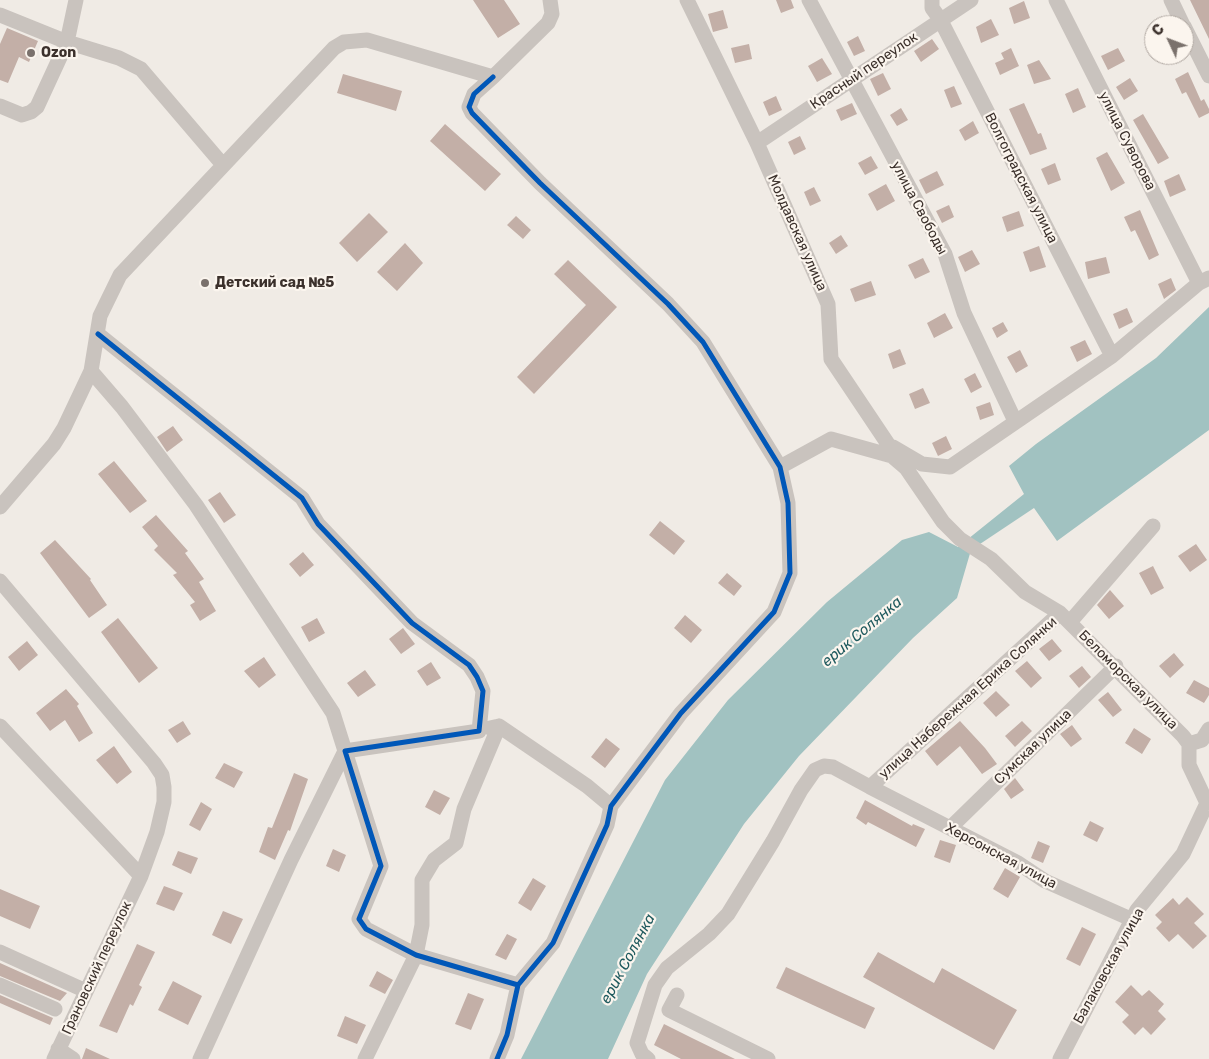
<!DOCTYPE html>
<html>
<head>
<meta charset="utf-8">
<style>
	body { margin:0 }
	#map { position:relative; width:1209px; height:1059px; overflow:hidden; background:#f0ebe5; font-family:Rubik,sans-serif }
	canvas { display:block }
	.north { position:absolute; left:1144px; top:15px; width:50px; height:50px; box-sizing:border-box; background:#fbf5ee; border:1px solid #aea6a0; border-radius:50%; rotate:313deg; font-size:14px; font-weight:700; line-height:20px; text-align:center; color:#3b302b }
	.north::after { content:''; display:block; margin:auto; width:18px; height:22px; background:#7a716c; clip-path:polygon(50% 0,100% 100%,50% 72%,0 100%) }
</style>
</head>
<body>
<div id="map">
<canvas width="1209" height="1059"></canvas>
<div class="north">С</div>
</div>
<script>
const ctx = document.querySelector('canvas').getContext('2d');
ctx.lineJoin = 'round';
function fill(path, color) { ctx.fillStyle = color; ctx.fill(path, 'evenodd'); }
const toPath = rows => new Path2D(rows.map(r => 'M' + r).join(''));
function trace(path, color, width, dash) { ctx.strokeStyle = color; ctx.lineWidth = width; ctx.lineCap = dash ? 'butt' : 'round'; ctx.setLineDash(dash || []); ctx.stroke(path); }
function label(font, color, halo, rows, align = 'center') {
  ctx.font = font + ' Rubik,sans-serif'; ctx.lineWidth = 4.5; ctx.setLineDash([]); ctx.textBaseline = 'middle'; ctx.strokeStyle = halo; ctx.fillStyle = color; for (const [text, x, y, turn = 0] of rows) {
    ctx.save(); ctx.translate(x, y); ctx.rotate((+turn || 0) * Math.PI / 180); ctx.textAlign = isNaN(turn) ? turn : align; if (halo) ctx.strokeText(text, 0, 0); ctx.fillText(text, 0, 0); ctx.restore();
  }
}
fill(toPath([
	[1209,307,1209,430,1057,541,1034,508,971,550,957,598,913,638,799,756,744,824,647,974,608,1059,521,1059,665,780,728,700,827,602,902,540,929,532,958,547,1024,494,1009,466,1036,444,1156,358]
]), '#a1c2c1');
fill(toPath([
	[473,0,504,0,520,24,498,38],
	[776,0,791,0,794,8,781,13],
	[1190,0,1209,0,1209,39],
	[1024,1,1030,18,1014,24,1009,8],
	[723,10,728,28,713,32,708,14],
	[991,19,999,35,981,43,976,27],
	[7,28,38,41,29,62,19,57,8,83,0,80,0,44],
	[858,36,865,51,854,56,847,42],
	[932,39,939,49,921,62,914,51],
	[749,44,752,59,735,63,731,48],
	[1011,48,1019,66,1000,75,995,63,1004,59,1001,53],
	[1118,48,1125,61,1108,70,1101,56],
	[822,58,832,74,817,82,808,66],
	[1039,60,1051,79,1034,84,1027,65],
	[1188,72,1201,101,1204,99,1209,109,1209,113,1199,118,1186,92,1182,94,1175,79],
	[883,73,891,89,878,96,870,79],
	[343,74,402,91,396,111,337,93],
	[1130,78,1138,91,1124,100,1116,87],
	[954,86,962,104,951,108,944,90],
	[1078,88,1086,107,1073,113,1065,94],
	[776,96,782,110,769,116,763,102],
	[852,103,857,114,841,121,836,110],
	[1024,103,1038,134,1041,133,1047,149,1030,155,1009,109],
	[901,108,908,120,897,126,890,115],
	[1143,114,1169,158,1158,164,1133,120],
	[973,121,979,133,965,141,959,130],
	[445,124,501,174,485,191,430,141],
	[800,136,806,149,794,155,788,142],
	[1107,152,1125,183,1111,191,1096,158],
	[871,156,878,168,865,175,858,163],
	[1055,163,1061,180,1048,185,1041,169],
	[937,171,944,185,926,194,919,180],
	[1179,174,1186,190,1170,197,1164,181],
	[886,184,895,201,877,211,868,194],
	[814,187,821,201,810,206,804,192],
	[949,205,954,217,942,223,936,211],
	[1140,210,1159,255,1149,260,1135,230,1131,232,1124,217],
	[1019,211,1024,226,1007,232,1002,217],
	[369,213,388,232,357,262,339,243],
	[516,216,531,230,523,239,507,225],
	[841,235,848,246,836,254,829,243],
	[405,243,423,263,397,291,377,272],
	[1039,246,1046,267,1030,272,1023,252],
	[972,250,980,264,965,272,958,257],
	[1106,257,1110,273,1088,279,1085,262],
	[923,258,930,272,915,279,908,265],
	[568,260,617,307,534,394,517,377,586,305,554,274],
	[1171,278,1176,290,1164,299,1158,284],
	[871,281,876,295,855,302,850,289],
	[1127,308,1133,322,1119,329,1113,314],
	[945,313,953,328,934,338,927,323],
	[1003,322,1008,331,997,338,992,328],
	[1085,340,1092,354,1077,362,1070,347],
	[900,349,906,364,893,369,888,354],
	[1020,350,1028,366,1016,373,1007,357],
	[975,373,982,387,971,393,964,379],
	[923,388,930,403,915,409,909,394],
	[990,402,994,415,980,420,976,407],
	[173,426,183,440,167,452,157,437],
	[946,436,952,449,938,456,932,443],
	[114,461,147,501,130,513,98,474],
	[220,492,236,515,224,523,208,500],
	[156,515,188,551,185,553,204,579,199,582,216,611,200,621,190,605,195,602,173,575,177,573,154,550,158,546,142,527],
	[660,521,685,541,674,555,649,535],
	[55,540,91,579,90,580,107,605,89,618,40,553],
	[1196,544,1207,560,1190,572,1178,556],
	[303,552,314,565,300,577,289,564],
	[1153,566,1164,588,1151,595,1139,573],
	[727,573,742,586,734,596,718,583],
	[1110,590,1124,606,1109,619,1097,605],
	[685,615,702,630,691,643,674,628],
	[118,618,158,668,139,683,101,632],
	[317,618,325,633,309,642,301,627],
	[403,628,415,644,401,654,389,639],
	[1052,639,1062,651,1049,661,1039,649],
	[27,641,38,655,19,671,8,657],
	[1174,653,1184,665,1170,678,1159,666],
	[264,657,276,675,259,688,244,671],
	[1027,661,1042,678,1031,688,1015,671],
	[431,662,441,678,427,686,417,671],
	[1082,666,1091,677,1079,688,1069,676],
	[365,670,376,685,358,697,347,683],
	[1194,680,1209,688,1209,695,1204,703,1186,693],
	[66,689,79,704,77,706,93,733,79,742,65,720,50,731,36,713],
	[996,691,1010,705,996,717,983,703],
	[1108,692,1122,710,1113,717,1098,700],
	[183,721,191,734,177,743,168,730],
	[960,721,985,748,997,764,982,774,960,746,937,766,925,751],
	[1022,721,1032,731,1015,747,1005,736],
	[1072,725,1082,739,1071,747,1060,734],
	[1134,728,1151,739,1142,754,1125,743],
	[606,738,620,749,605,768,591,757],
	[114,746,132,772,117,784,96,760],
	[224,763,243,772,234,788,215,778],
	[294,773,308,779,290,831,288,830,275,860,259,852,268,827,272,828],
	[1015,778,1024,790,1011,799,1004,789],
	[434,790,450,798,440,815,425,807],
	[865,800,912,826,913,824,925,829,916,847,868,822,866,825,856,818],
	[201,802,212,809,200,831,189,825],
	[1090,821,1104,828,1097,842,1083,835],
	[940,840,956,845,950,863,934,857],
	[1038,841,1050,846,1043,863,1031,858],
	[333,849,346,855,339,872,326,866],
	[178,851,198,858,191,874,172,865],
	[1005,868,1020,877,1008,898,993,889],
	[533,878,546,886,531,911,518,903],
	[164,886,183,893,174,911,156,904],
	[0,889,40,906,30,929,0,916],
	[1187,897,1204,914,1194,923,1207,936,1193,949,1178,934,1169,942,1156,928,1162,922,1155,915,1173,898,1179,905],
	[223,911,243,919,231,944,212,935],
	[1082,927,1096,934,1080,966,1066,959],
	[507,934,517,939,506,960,495,955],
	[137,944,155,952,139,985,142,987,133,1006,130,1004,117,1033,99,1026],
	[878,952,934,983,942,968,1017,1010,994,1050,863,977],
	[0,963,67,993,60,1001,0,976],
	[786,967,875,1008,865,1029,776,988],
	[377,971,393,980,385,994,369,986],
	[173,981,202,996,188,1025,158,1010],
	[1131,985,1142,996,1149,990,1164,1004,1158,1011,1166,1019,1151,1035,1143,1027,1135,1035,1122,1022,1129,1015,1115,1002],
	[468,993,484,999,471,1030,455,1024],
	[0,995,53,1018,50,1025,0,1003],
	[345,1016,366,1025,357,1044,337,1036],
	[664,1024,692,1038,735,1059,681,1059,654,1045],
	[86,1048,110,1059,82,1059]
]), '#c3afa7');
trace(toPath([
	[687,0,757,143,828,304,831,359,898,459],
	[809,0,945,254,964,313,1015,421],
	[932,0,932,8,940,19,1112,356],
	[1056,0,1199,283],
	[1171,0,1183,25],
	[0,15,67,42,76,0],
	[1184,26,1209,76],
	[493,77,474,94,469,107,472,113,540,183,668,304,703,342,780,467,788,503,790,573,774,612,681,713,611,806,607,825,553,943,518,985,507,1035,497,1059],
	[0,106,22,115,31,112,37,107,67,42,119,58,141,69,223,165],
	[757,143,971,0],
	[98,334,302,498,318,524,412,623,469,665,477,677,483,691,479,731,345,751,381,866,359,919,366,929,416,955,518,985],
	[91,371,122,407,196,505,333,713,345,751,291,860,200,1059],
	[893,447,922,464,950,467,1112,356,1199,283,1209,278],
	[780,467,831,439,892,456,906,468,943,522,960,539,991,559,1025,592,1060,613,1183,736,1189,744,1189,765,1207,803],
	[0,507,54,444,64,428,91,371,100,316,120,275,334,48,344,42,367,40,493,77,548,23,552,14,550,0],
	[0,581,154,763,162,775,164,787,164,802,157,832,141,876,54,1059],
	[1070,622,1153,526],
	[0,726,141,876],
	[490,728,499,726,587,786,611,806],
	[1189,744,1202,740,1209,729],
	[870,787,1018,863,1045,881,1133,920],
	[950,828,1116,666],
	[0,952,86,991],
	[0,985,55,1009],
	[677,995,669,1010,768,1059],
	[58,1049,73,1059],
	[365,1059,416,955,422,925,422,880,434,860,456,843,464,809,499,726],
	[648,1059,642,1054,637,1043,655,985,667,968,709,934,728,914,773,841,801,790,815,770,824,766,833,767,870,787,1060,613],
	[1060,1059,1137,910,1183,854,1209,799]
]), '#c9c3be', 15);
trace(toPath([
	[493,77,474,94,469,107,472,113,540,183,668,304,703,342,780,467,788,503,790,573,774,612,681,713,611,806,607,825,553,943,518,985,507,1035,497,1059],
	[98,334,302,498,318,524,412,623,469,665,477,677,483,691,479,731,345,751,381,866,359,919,366,929,416,955,518,985]
]), '#0057b8', 5);
for (const [x, y, r, color] of [
	[31,53,5,"#7a716c"],
	[205,283,5,"#7a716c"]
]) { const dot = new Path2D(); dot.arc(x, y, r, 0, 2 * Math.PI); ctx.fillStyle = color; ctx.fill(dot); trace(dot, '#fbf5ee', 2); }
label('bold 14px', '#3b302b', '#fbf5ee', [
	["Ozon",41,53],
	["Детский сад №5",215,283]
], 'left');
label('14px', '#3b302b', '#fbf5ee', [
	["Красный переулок",864,71,-34],
	["улица Суворова",1127,141,63],
	["Волгоградская улица",1021,178,63],
	["улица Свободы",919,208,62],
	["Молдавская улица",797,233,66],
	["Беломорская улица",1128,680,45],
	["улица Набережная Ерика Солянки",968,698,-42],
	["Сумская улица",1033,747,-44],
	["Херсонская улица",1001,856,28],
	["Балаковская улица",1109,966,-61],
	["Грановский переулок",97,968,-65]
]);
label('italic 15px', '#1f5a5e', '#fbf5ee', [
	["ерик Солянка",862,632,-40],
	["ерик Солянка",628,959,-62]
]);
</script>
</body>
</html>
